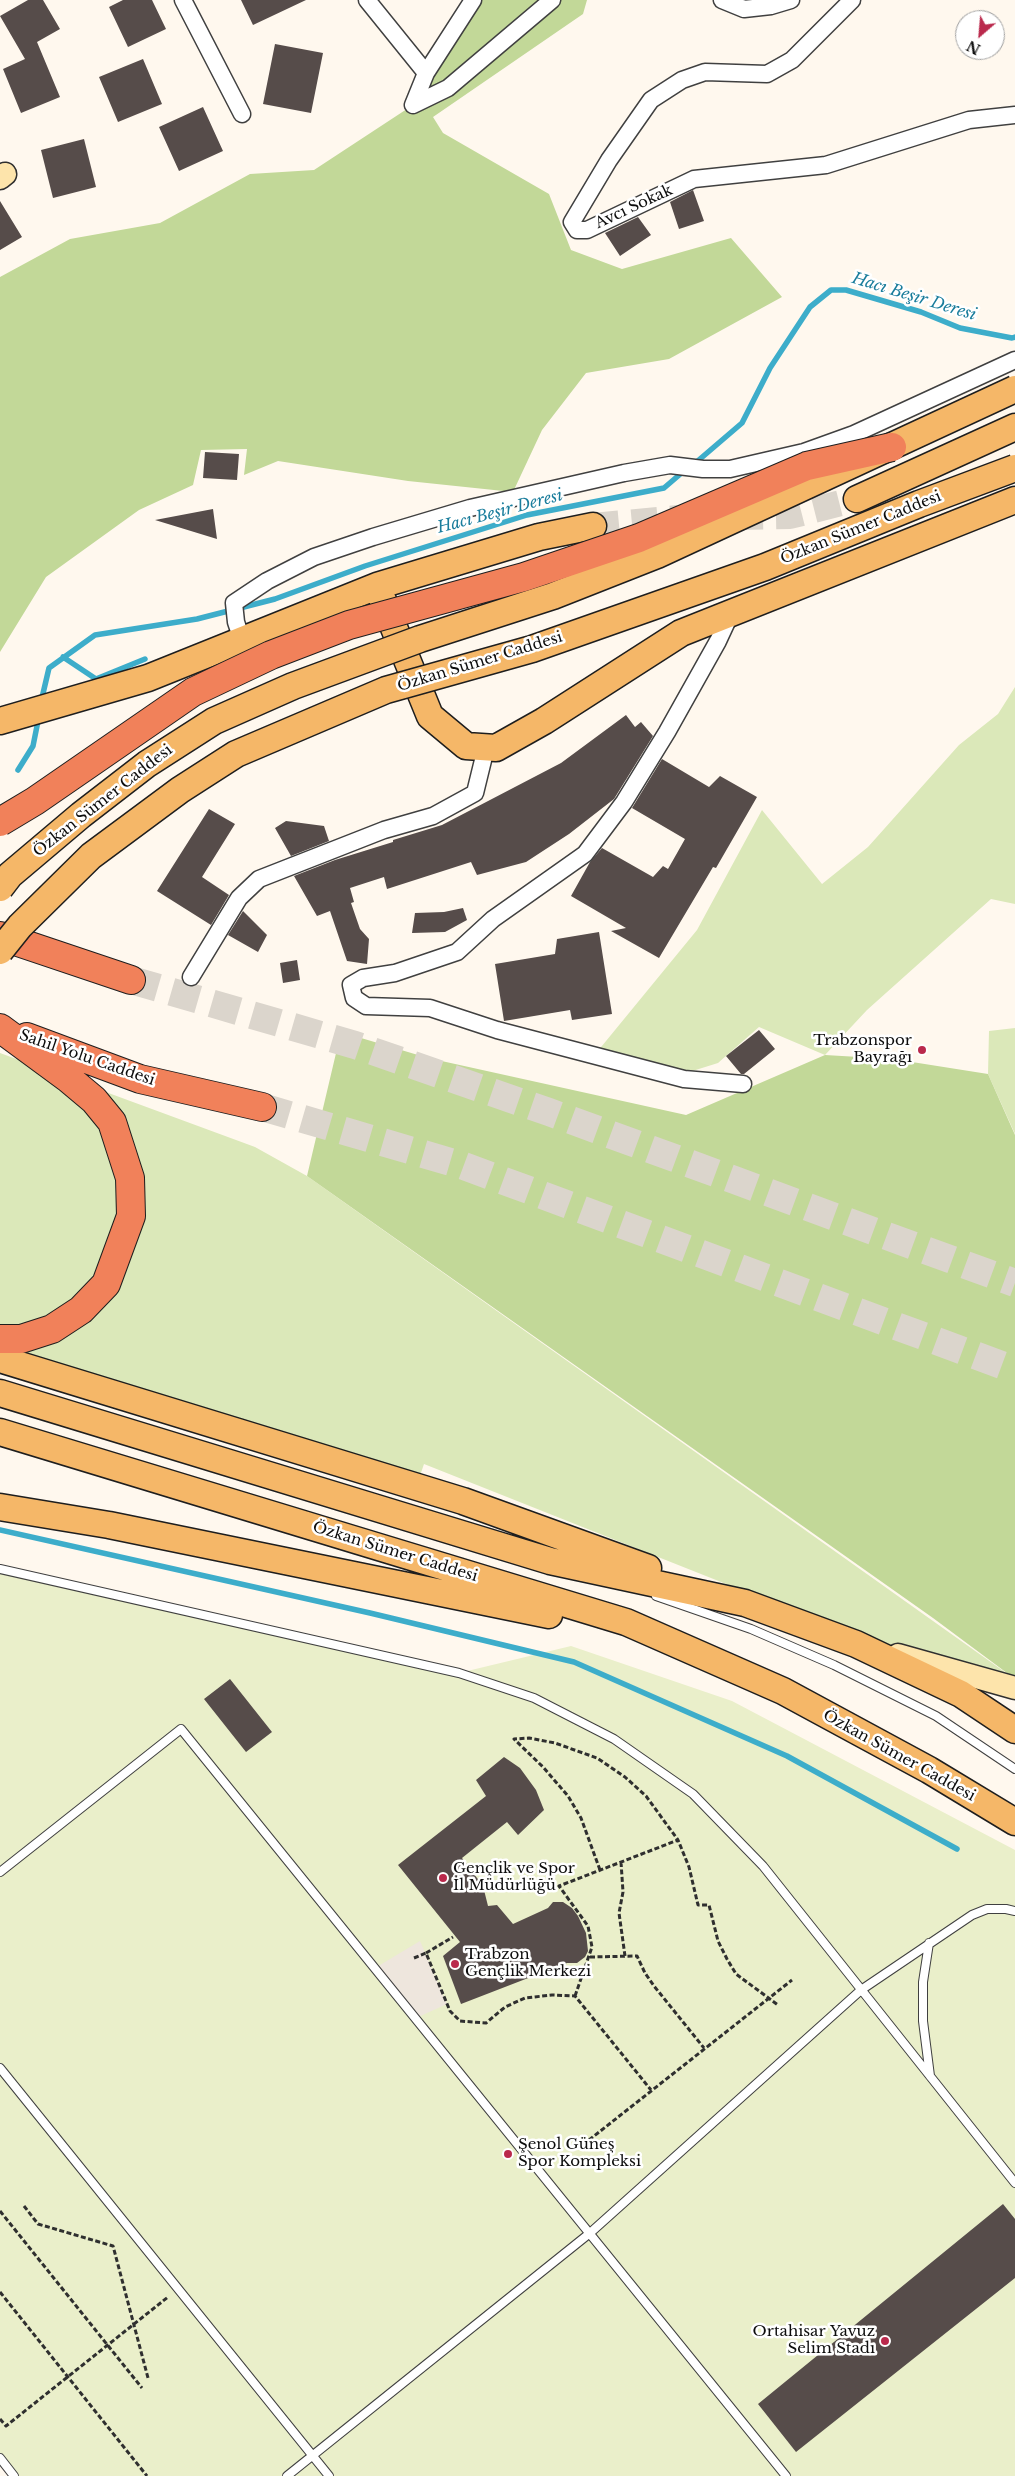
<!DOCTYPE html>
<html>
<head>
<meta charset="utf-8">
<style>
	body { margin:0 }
	#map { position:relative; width:1015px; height:2476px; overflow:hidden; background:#fff8ee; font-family:"Libre Baskerville",serif }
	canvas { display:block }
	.north { position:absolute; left:955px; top:10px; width:50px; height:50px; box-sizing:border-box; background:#fff; border:1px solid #9e9e9e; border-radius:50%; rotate:207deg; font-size:14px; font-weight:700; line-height:20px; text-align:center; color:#0d0d0d }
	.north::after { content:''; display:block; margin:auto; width:18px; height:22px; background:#ba294c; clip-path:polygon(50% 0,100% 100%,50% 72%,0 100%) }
</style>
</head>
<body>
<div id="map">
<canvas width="1015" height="2476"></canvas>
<div class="north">N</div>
</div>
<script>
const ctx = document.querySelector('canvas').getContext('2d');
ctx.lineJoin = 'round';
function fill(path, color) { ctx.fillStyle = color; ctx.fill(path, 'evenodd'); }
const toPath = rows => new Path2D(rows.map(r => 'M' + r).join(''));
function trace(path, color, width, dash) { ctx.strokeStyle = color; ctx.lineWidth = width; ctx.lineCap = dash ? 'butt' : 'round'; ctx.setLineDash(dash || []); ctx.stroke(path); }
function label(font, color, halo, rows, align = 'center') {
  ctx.font = font + ' "Libre Baskerville",serif'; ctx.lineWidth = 5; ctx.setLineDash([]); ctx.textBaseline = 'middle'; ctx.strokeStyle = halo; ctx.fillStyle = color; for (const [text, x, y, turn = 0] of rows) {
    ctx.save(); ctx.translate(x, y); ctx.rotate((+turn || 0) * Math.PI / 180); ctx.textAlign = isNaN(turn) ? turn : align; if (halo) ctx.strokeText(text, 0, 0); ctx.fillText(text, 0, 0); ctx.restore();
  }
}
fill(toPath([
	[1015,687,1015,904,991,899,867,1010,825,1055,759,1027,718,1063,686,1073,597,1052,697,930,762,810,822,884,868,847,959,745,998,714],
	[1015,1028,1015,1134,988,1074,989,1031],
	[0,1053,255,1147,307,1176,1009,1675,862,1638,424,1464,412,1499,0,1369]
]), '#dbe8b9');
fill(toPath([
	[473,0,587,0,583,14,433,117,443,133,549,194,571,250,622,269,731,238,782,297,669,359,586,373,542,430,513,492,408,481,278,461,244,475,247,449,201,450,193,485,139,510,46,577,0,652,0,277,70,239,160,223,250,174,314,170,413,105],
	[341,1032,428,1058,686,1115,825,1055,893,1059,988,1074,1015,1135,1015,1679,933,1618,307,1176]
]), '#c2d898');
fill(toPath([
	[0,1569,459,1673,571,1646,732,1701,1015,1850,1015,2476,14,2476,0,2458]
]), '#eaefca');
fill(toPath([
	[420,1941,447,2004,416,2018,375,1968]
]), '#eee6dd');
trace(toPath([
	[693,465,742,423,770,368,810,307,831,290,846,290,921,312,960,328,1012,338,1015,337],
	[63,657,96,679,145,659],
	[41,702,49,668,95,635,197,619,275,599,365,566,527,515,664,488,685,470],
	[18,770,33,746,39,716],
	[0,1530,370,1613,574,1662,787,1756,957,1849]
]), '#3dadca', 5.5);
fill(toPath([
	[28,0,43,0,60,29,37,42,60,97,21,113,3,69,25,59,0,16],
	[123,0,152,0,166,29,128,47,109,7],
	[241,0,306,0,253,25],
	[275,44,323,53,311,113,263,104],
	[143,59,162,104,118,122,99,77],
	[203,107,223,151,179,171,159,127],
	[84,139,96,187,53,198,41,150],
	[693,190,704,221,679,229,670,202],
	[0,201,22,237,0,250],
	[638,217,651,235,620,256,605,233],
	[205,452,239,454,237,480,203,478],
	[213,509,217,539,155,520],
	[626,715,635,727,641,722,653,736,614,799,569,834,526,862,477,875,471,862,387,889,384,877,350,888,354,902,351,903,360,929,369,939,367,964,347,961,330,911,317,916,294,876,335,860,393,842,393,840,442,825,561,763],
	[662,759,709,787,720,776,757,797,716,868,713,867,659,958,611,931,626,928,571,896,590,862,602,848,653,877,663,866,668,869,685,839,632,808],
	[209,809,235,824,202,877,229,895,211,925,157,891],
	[286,821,324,826,329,841,291,856,275,828],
	[463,908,467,920,445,932,412,933,415,913,444,912],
	[243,911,267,935,258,952,228,935],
	[599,932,612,1014,572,1020,570,1010,504,1021,495,964,555,954,557,939],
	[297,960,300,980,283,983,280,963],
	[759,1030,775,1049,744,1074,741,1074,726,1056],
	[230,1679,272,1732,246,1752,204,1699],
	[504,1757,520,1768,536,1790,544,1810,518,1835,507,1822,462,1858,483,1886,488,1906,497,1905,513,1924,548,1908,553,1902,563,1902,572,1908,578,1916,586,1933,588,1951,585,1957,577,1963,567,1963,461,2004,443,1956,460,1942,398,1865,486,1796,476,1780],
	[1003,2204,1015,2219,1015,2278,796,2452,758,2404]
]), '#564c4a');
trace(toPath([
	[737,517,790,516,857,499],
	[593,526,678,518]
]), '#dbd5cc', 26, [26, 13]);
trace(toPath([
	[131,980,355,1045,549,1112,1015,1283],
	[262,1107,461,1165,1015,1370]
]), '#dbd5cc', 28, [28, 14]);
const lane = toPath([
	[0,1569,459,1673,534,1698,614,1739,693,1794,763,1866,1015,2183],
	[656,1596,751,1629,834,1665,936,1716,1015,1769],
	[0,1872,181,1729,786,2476],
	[929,1943,923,1982,923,2021,930,2076],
	[0,2068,329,2476],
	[0,2458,14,2476],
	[287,2476,590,2233,861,1990,972,1915,987,1909,1006,1909,1015,1911]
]);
const street = toPath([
	[183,0,242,114],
	[367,0,426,73],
	[473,0,426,73,413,105,448,88,552,0],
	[722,0,744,9,771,6,791,0],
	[852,0,792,60,767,74,705,72,682,80,651,100,609,160,572,222,577,230,587,230,694,179,826,165,969,120,1015,115],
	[731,613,718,641,667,732,624,802,585,854,493,919,457,952,395,973,363,978,351,985,354,998,366,1006,430,1008,497,1030,684,1079,743,1084],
	[242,640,236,622,234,603,267,581,314,557,373,537,470,508,624,473,670,465,703,469,730,469,804,452,854,434,1015,360],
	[191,977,239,898,259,879,384,830,433,816,475,793,486,748]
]);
const secondary = toPath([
	[0,178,5,174],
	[898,1655,1015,1688]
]);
const primary = toPath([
	[857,499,1015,427],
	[377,586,430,716,466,746,496,748,544,721,681,633,1015,500],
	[0,721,148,678,377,586,539,537,593,526],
	[0,1359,463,1501,648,1568],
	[0,1393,550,1561,745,1603,856,1644,961,1694,1015,1730],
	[0,1432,626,1622,783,1691,929,1770,1015,1822],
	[0,1507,109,1525,549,1615]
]);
const highway = toPath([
	[0,936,131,980],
	[0,1028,69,1079,94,1100,112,1122,130,1178,131,1216,106,1284,81,1310,52,1329,21,1339,0,1339],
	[27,1037,140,1079,262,1107]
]);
trace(lane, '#404040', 10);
trace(street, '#404040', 19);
trace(secondary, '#2f2f2f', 25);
trace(primary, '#1e1e1e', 29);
trace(highway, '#1e1e1e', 30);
trace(toPath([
	[621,1862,623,1892,619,1913,625,1956],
	[600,1870,581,1818,568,1796,543,1767,514,1739,529,1738,555,1743,597,1758,625,1777,646,1796,678,1840],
	[426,1953,453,1937],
	[590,1957,637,1956,645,1973,654,1986,704,2048],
	[414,1958,426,1953,450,2011,460,2021,486,2023,505,2007,525,1998,552,1995,575,1996,651,2090],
	[575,1996,592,1947,588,1926,559,1886,678,1840,689,1867,698,1905,709,1905,718,1941,727,1959,736,1974,778,2005],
	[589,2140,792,1980],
	[24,2206,38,2224,113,2246,148,2378],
	[0,2211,142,2388],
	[0,2292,147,2476],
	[0,2419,6,2426,168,2297]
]), '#2f2f2f', 3, [5, 2.5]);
trace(lane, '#fff', 8);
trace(street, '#fff', 16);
trace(secondary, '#fde4ab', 22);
trace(primary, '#f5b768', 26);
trace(highway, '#f1815a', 28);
const primaryBridge = toPath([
	[0,888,10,875,81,815,147,764,214,721,293,686,420,639,553,596,657,555,1015,389],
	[0,951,20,926,91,856,180,790,236,754,386,690,532,649,765,567,919,504,1015,468]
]);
const highwayBridge = toPath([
	[0,822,35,801,193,692,271,655,349,625,524,577,639,538,807,466,892,447]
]);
trace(primaryBridge, '#1e1e1e', 29, []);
trace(highwayBridge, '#1e1e1e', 30, []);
trace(primaryBridge, '#f5b768', 26);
trace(highwayBridge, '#f1815a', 28);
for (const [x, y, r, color] of [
	[922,1050,5,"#ba294c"],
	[443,1878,5,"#ba294c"],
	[455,1964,5,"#ba294c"],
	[508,2154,5,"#ba294c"],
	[885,2341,5,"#ba294c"]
]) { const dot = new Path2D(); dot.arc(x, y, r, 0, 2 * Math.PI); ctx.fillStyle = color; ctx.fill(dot); trace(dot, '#fff', 2); }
label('15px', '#0d0d0d', '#fff', [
	["Avcı Sokak",634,207,-25],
	["Özkan Sümer Caddesi",861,528,-22],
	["Özkan Sümer Caddesi",480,662,-17],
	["Özkan Sümer Caddesi",103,801,-38],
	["Sahil Yolu Caddesi",87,1058,19],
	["Özkan Sümer Caddesi",395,1552,17],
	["Özkan Sümer Caddesi",899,1756,29]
]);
label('15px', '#0d0d0d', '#fff', [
	["Trabzonspor",912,1041,"right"],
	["Bayrağı",912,1058,"right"],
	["Gençlik ve Spor",453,1869],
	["İl Müdürlüğü",453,1886],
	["Trabzon",465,1955],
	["Gençlik Merkezi",465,1972],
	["Şenol Güneş",518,2145],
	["Spor Kompleksi",518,2162],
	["Ortahisar Yavuz",875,2332,"right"],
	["Selim Stadı",875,2349,"right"]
], 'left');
label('italic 16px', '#1a7d9c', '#fff', [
	["Hacı Beşir Deresi",914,297,17],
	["Hacı Beşir Deresi",500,512,-15]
]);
</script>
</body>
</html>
